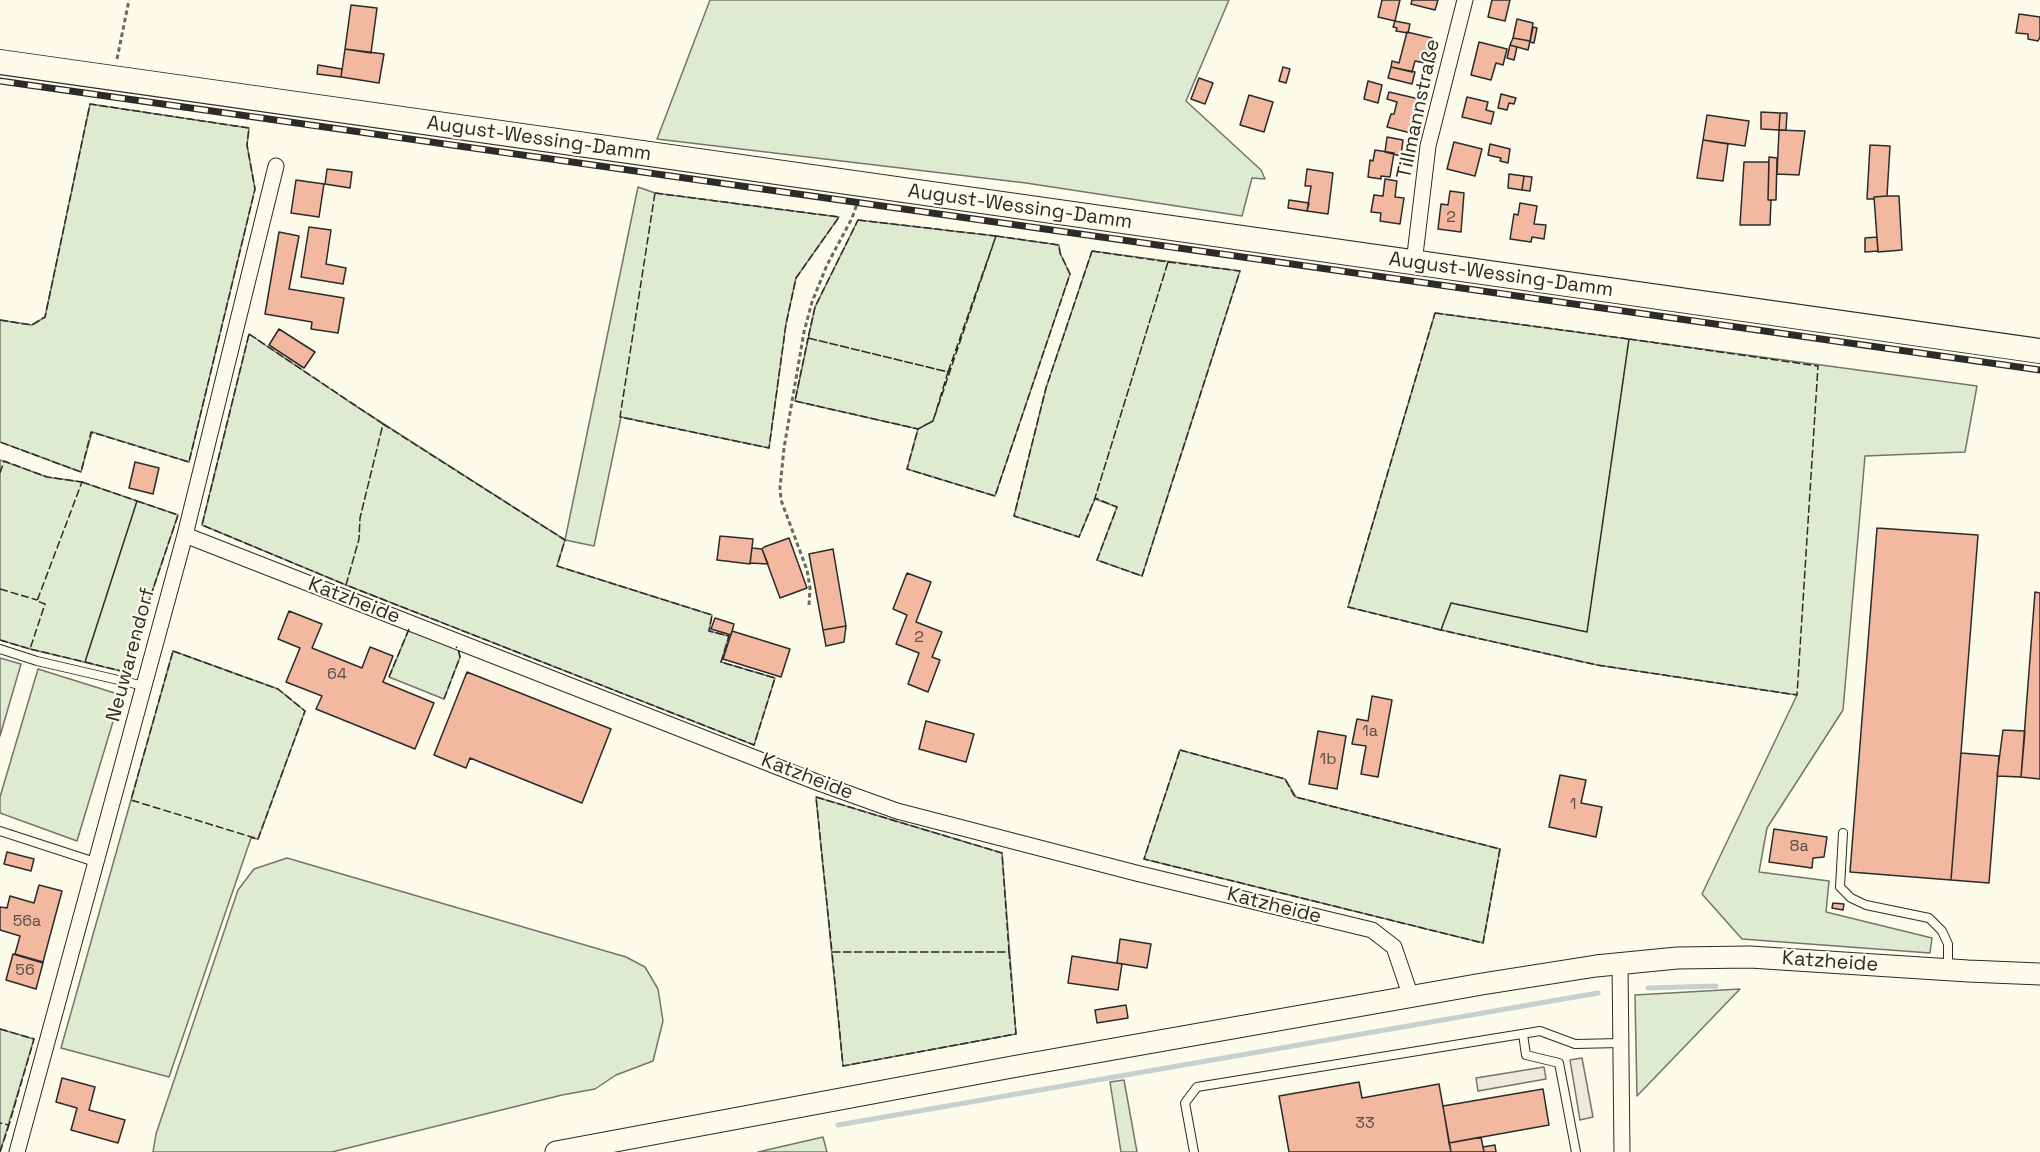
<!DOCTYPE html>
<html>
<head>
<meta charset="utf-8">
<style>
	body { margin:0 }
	canvas { display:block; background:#fdfbea }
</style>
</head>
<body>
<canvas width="2040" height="1152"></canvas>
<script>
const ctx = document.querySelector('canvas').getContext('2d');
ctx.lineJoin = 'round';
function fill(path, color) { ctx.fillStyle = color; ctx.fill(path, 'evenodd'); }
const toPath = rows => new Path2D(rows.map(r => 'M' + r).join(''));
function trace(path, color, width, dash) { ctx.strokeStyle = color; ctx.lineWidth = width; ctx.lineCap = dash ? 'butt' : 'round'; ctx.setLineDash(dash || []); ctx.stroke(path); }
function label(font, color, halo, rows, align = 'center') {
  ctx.font = font + ' "Space Grotesk",sans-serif'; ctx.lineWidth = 4.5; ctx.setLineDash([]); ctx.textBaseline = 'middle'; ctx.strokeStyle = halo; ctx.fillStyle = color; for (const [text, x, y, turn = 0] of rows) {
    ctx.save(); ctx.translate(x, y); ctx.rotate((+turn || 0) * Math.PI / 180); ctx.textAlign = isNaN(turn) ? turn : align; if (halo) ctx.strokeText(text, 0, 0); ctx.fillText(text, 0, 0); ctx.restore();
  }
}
const green = toPath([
	[710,0,1229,0,1186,101,1261,170,1265,179,1252,178,1242,216,1026,183,657,139,710,0],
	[90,104,249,128,247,145,255,189,189,462,92,432,81,472,0,442,0,320,32,325,45,317,90,104],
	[638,187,655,193,839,217,796,278,786,324,769,448,621,417,594,546,565,540,557,566,712,615,709,631,729,636,721,662,775,678,754,745,346,585,202,525,249,334,351,403,565,540,638,187],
	[858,220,996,236,1059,245,1060,253,1070,274,995,496,907,469,918,429,795,401,815,307,858,220],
	[1092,251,1240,271,1142,576,1097,560,1117,507,1095,499,1079,537,1014,516,1046,388,1092,251],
	[1435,313,1977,386,1965,452,1865,456,1843,710,1767,828,1759,872,1829,881,1826,912,1932,938,1930,953,1742,939,1702,894,1797,695,1597,665,1441,630,1348,607,1435,313],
	[0,460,47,477,82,482,178,515,125,672,30,649,0,640,0,460],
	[409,629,458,648,460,657,444,699,389,677,409,629],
	[173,651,278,689,305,711,258,839,251,838,169,1077,61,1048,173,651],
	[0,658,21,664,0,736,0,658],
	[38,669,121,695,77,841,0,813,0,797,38,669],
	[1180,750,1285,779,1296,797,1500,849,1483,943,1144,859,1180,750],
	[816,797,1002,853,1016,1034,843,1066,816,797],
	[287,858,626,957,645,967,658,989,663,1021,653,1061,616,1075,595,1089,562,1095,332,1152,153,1152,156,1134,238,890,254,869,287,858],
	[1740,989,1637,1096,1635,995,1740,989],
	[0,1029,34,1039,0,1152,0,1029],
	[1124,1080,1137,1152,1121,1152,1110,1082,1124,1080],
	[823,1137,827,1152,758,1152,823,1137]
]);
fill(green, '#deebd1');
trace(green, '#74746e', 1.5);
const parking = toPath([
	[1582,1058,1593,1117,1580,1120,1570,1060,1582,1058],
	[1544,1067,1546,1079,1478,1091,1476,1078,1544,1067]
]);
fill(parking, '#eceadb');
trace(parking, '#74746e', 1.5);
trace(toPath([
	[1648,988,1716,986],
	[838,1125,1598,993]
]), '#c7d0d0', 5);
const building = toPath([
	[1382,0,1400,0,1395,21,1378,17,1382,0],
	[1412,0,1438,0,1435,10,1411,4,1412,0],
	[1492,0,1510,0,1505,21,1488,17,1492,0],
	[351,5,377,8,371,53,345,49,351,5],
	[2019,14,2040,17,2040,37,2038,41,2028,39,2028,34,2016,33,2019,14],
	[1517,19,1533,23,1530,41,1513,38,1517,19],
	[1395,21,1410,24,1408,33,1396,31,1397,28,1393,27,1395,21],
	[1533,27,1537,28,1534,43,1530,42,1533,27],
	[1407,32,1432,38,1425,63,1415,61,1412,72,1391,67,1392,61,1399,63,1407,32],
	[1513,38,1530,41,1528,50,1510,45,1513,38],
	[1479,42,1507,49,1503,65,1496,63,1491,80,1471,75,1479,42],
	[1510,45,1517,47,1514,60,1507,58,1510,45],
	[345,49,384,54,379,83,341,77,345,49],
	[318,65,342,69,341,77,317,74,318,65],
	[1283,67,1290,69,1286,83,1279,81,1283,67],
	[1391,67,1415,72,1412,84,1388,78,1391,67],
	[1199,78,1213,83,1205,104,1191,99,1199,78],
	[1368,81,1382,85,1378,103,1364,99,1368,81],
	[1389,92,1419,99,1411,133,1387,127,1391,114,1394,114,1397,102,1387,99,1389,92],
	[1501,94,1516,98,1514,104,1509,103,1507,110,1498,108,1501,94],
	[1249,95,1273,102,1264,132,1240,125,1249,95],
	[1467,97,1488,102,1486,110,1494,112,1491,124,1462,117,1467,97],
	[1761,112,1780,113,1779,130,1761,129,1761,112],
	[1780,113,1787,113,1786,130,1779,130,1780,113],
	[1707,115,1749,121,1745,146,1703,140,1707,115],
	[1779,130,1805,131,1799,175,1777,174,1779,130],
	[1387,137,1403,140,1401,156,1385,152,1387,137],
	[1703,140,1728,144,1723,181,1697,178,1703,140],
	[1454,142,1482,149,1475,176,1447,169,1454,142],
	[1490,144,1510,149,1508,163,1500,161,1501,158,1488,155,1490,144],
	[1870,145,1890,146,1887,196,1874,197,1874,199,1867,199,1870,145],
	[1375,150,1394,153,1390,177,1381,176,1381,179,1368,177,1370,160,1373,161,1375,150],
	[1769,157,1777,158,1776,200,1768,200,1769,157],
	[1744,162,1769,162,1768,200,1771,200,1770,225,1740,225,1744,162],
	[327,169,352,172,350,188,325,184,327,169],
	[1307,169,1333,173,1328,214,1307,211,1311,186,1305,186,1307,169],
	[1509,174,1524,176,1522,190,1508,188,1509,174],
	[1524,176,1532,177,1530,191,1522,190,1524,176],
	[1385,179,1397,181,1395,197,1404,198,1400,224,1380,221,1381,213,1371,212,1374,195,1383,196,1385,179],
	[296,180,324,184,319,217,291,213,296,180],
	[1450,191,1464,193,1461,232,1438,229,1441,204,1448,205,1450,191],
	[1887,196,1899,196,1902,250,1878,252,1874,197,1887,196],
	[1289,200,1309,203,1307,211,1288,208,1289,200],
	[1520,203,1537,206,1534,224,1546,225,1544,239,1532,237,1531,242,1510,239,1514,214,1518,215,1520,203],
	[309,227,331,230,326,264,346,268,343,284,301,277,309,227],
	[279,232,299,236,289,289,344,298,338,333,311,329,312,322,265,314,279,232],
	[1877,237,1878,251,1865,252,1865,238,1877,237],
	[279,329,315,352,304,368,269,345,279,329],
	[135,462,159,468,153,494,129,488,135,462],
	[1877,528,1978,535,1951,880,1850,872,1877,528],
	[720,536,753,539,750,564,717,560,720,536],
	[789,538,807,588,780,598,762,549,764,547,789,538],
	[752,548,762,549,768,564,750,563,752,548],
	[833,549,846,626,823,630,809,554,833,549],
	[907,573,931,582,916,622,942,632,932,657,940,660,928,692,908,684,919,653,896,644,907,615,893,609,907,573],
	[2035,592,2040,593,2040,779,2021,777,2035,592],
	[289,611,322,624,312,648,362,668,370,647,393,656,383,682,434,703,415,749,316,709,322,696,286,682,300,648,278,639,289,611],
	[715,618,734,624,731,635,711,629,715,618],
	[846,626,844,642,826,646,823,630,846,626],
	[732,631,790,649,781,677,723,659,732,631],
	[467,672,611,729,582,803,470,758,466,768,434,755,467,672],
	[1372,696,1392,700,1378,777,1361,774,1366,746,1352,744,1357,719,1368,721,1372,696],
	[926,721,974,734,966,762,919,749,926,721],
	[2003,730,2025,731,2021,777,1997,776,2003,730],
	[1318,731,1346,736,1337,789,1309,784,1318,731],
	[1961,753,1999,756,1989,883,1951,880,1961,753],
	[1560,775,1586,780,1581,803,1602,807,1596,837,1549,827,1560,775],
	[1774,829,1827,837,1824,857,1813,858,1812,868,1769,862,1774,829],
	[7,852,34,859,31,871,4,864,7,852],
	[39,885,62,891,43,962,15,954,20,936,0,930,0,907,7,908,10,896,34,903,39,885],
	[1833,903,1844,904,1843,910,1832,908,1833,903],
	[1120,939,1151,944,1147,968,1117,963,1120,939],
	[13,954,43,963,36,989,6,980,13,954],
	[1072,956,1122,964,1118,990,1068,983,1072,956],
	[1126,1005,1128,1018,1097,1023,1095,1010,1126,1005],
	[62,1078,95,1087,89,1110,125,1120,118,1143,71,1130,77,1108,56,1102,62,1078],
	[1359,1082,1362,1098,1439,1084,1451,1152,1289,1152,1279,1096,1359,1082],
	[1543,1089,1549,1125,1449,1143,1443,1106,1543,1089],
	[1481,1137,1484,1152,1451,1152,1449,1143,1481,1137],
	[1495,1145,1496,1152,1484,1152,1483,1147,1495,1145]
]);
fill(building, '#f2b8a0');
trace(building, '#2b2b2b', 1.5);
const lane = toPath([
	[0,649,37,661,144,686],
	[0,831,95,862],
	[1843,833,1840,887,1851,898,1866,905,1929,918,1942,931,1948,944,1948,969],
	[1523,1034,1526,1055,1559,1063,1576,1152],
	[1194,1152,1185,1103,1197,1087,1540,1031,1575,1044,1621,1043]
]);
const street = toPath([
	[1414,263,1428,146,1465,0],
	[185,535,819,783,897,811,1136,873,1372,930,1394,947,1411,997],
	[1620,963,1622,1152],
	[17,1152,185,535,276,166]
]);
const secondary = toPath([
	[556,1152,1012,1067,1482,984,1596,966,1677,958,1750,957,1968,971,2040,974]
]);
const primary = toPath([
	[0,62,2040,351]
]);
trace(lane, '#2b2b2b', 10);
trace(street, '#2b2b2b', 17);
trace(secondary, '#2b2b2b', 23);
trace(primary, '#2b2b2b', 26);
trace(toPath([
	[117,59,129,0],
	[809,605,810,588,807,570,781,500,780,488,784,448,804,332,812,302,827,265,852,218,857,204]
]), '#6a6964', 3, [4.5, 3]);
trace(lane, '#fdfbea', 8);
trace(street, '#fdfbea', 15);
trace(secondary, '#fdfbea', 21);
trace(primary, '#fdfbea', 24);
const rail = toPath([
	[0,81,2040,370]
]);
trace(rail, '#2b2b2b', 7);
trace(rail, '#fdfbea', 4.5, [14]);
trace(toPath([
	[655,193,839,217,796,278,786,324,769,448,620,417,655,193],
	[858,220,996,236,948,372,808,338,815,307,858,220],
	[996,236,1059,245,1060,253,1070,274,995,496,907,469,918,429,933,421,996,236],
	[1092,251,1168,262,1095,498,1079,537,1014,516,1046,388,1092,251],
	[1168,262,1240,271,1142,576,1097,560,1117,507,1095,498,1168,262],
	[1435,313,1629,339,1587,632,1451,603,1441,630,1348,607,1435,313],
	[0,320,32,325,45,317,90,104,249,128,247,145,255,189,189,462,91,432,81,472,0,442],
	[249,334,383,424,360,518,359,539,346,585,202,525,249,334],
	[808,338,948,372,933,421,918,429,795,401,808,338],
	[1629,339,1818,366,1797,695,1597,665,1441,630,1451,603,1587,632,1629,339],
	[383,424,565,540,557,566,712,615,709,631,729,636,721,662,775,678,754,745,346,585,359,539,360,518,383,424],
	[0,473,4,461,47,477,82,482],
	[82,482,137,501,85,662,30,649,45,604,37,601,82,482],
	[137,501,178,515,125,672,85,662,137,501],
	[0,589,37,600],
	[0,640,30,649,30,647],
	[173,651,278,689,305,711,258,839,131,800,173,651],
	[389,677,409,629,411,630],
	[444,699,460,657,458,648,456,647],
	[1180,750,1285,779,1295,797,1500,849,1483,943,1144,859,1180,750],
	[816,797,1002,853,1009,952,832,952,816,797],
	[832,952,1009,952,1016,1034,843,1066,832,952],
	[0,1029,34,1039,9,1125,0,1123],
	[0,1152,9,1125]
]), '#2b2b2b', 1.5, [8, 3]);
label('16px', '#5d4e48', null, [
	["2",1451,218],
	["2",919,638],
	["64",337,675],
	["1a",1370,732],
	["1b",1328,760],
	["1",1573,805],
	["8a",1799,847],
	["56a",27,922],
	["56",25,971],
	["33",1365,1124]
]);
label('20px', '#2b2b2b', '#fdfbea', [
	["Tillmannstraße",1419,109,-78],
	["August-Wessing-Damm",539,139,8],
	["August-Wessing-Damm",1020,207,8],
	["August-Wessing-Damm",1501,275,8],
	["Katzheide",354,601,21],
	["Neuwarendorf",131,655,-75],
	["Katzheide",807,777,21],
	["Katzheide",1274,906,14],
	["Katzheide",1830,962,4]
]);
</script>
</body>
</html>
